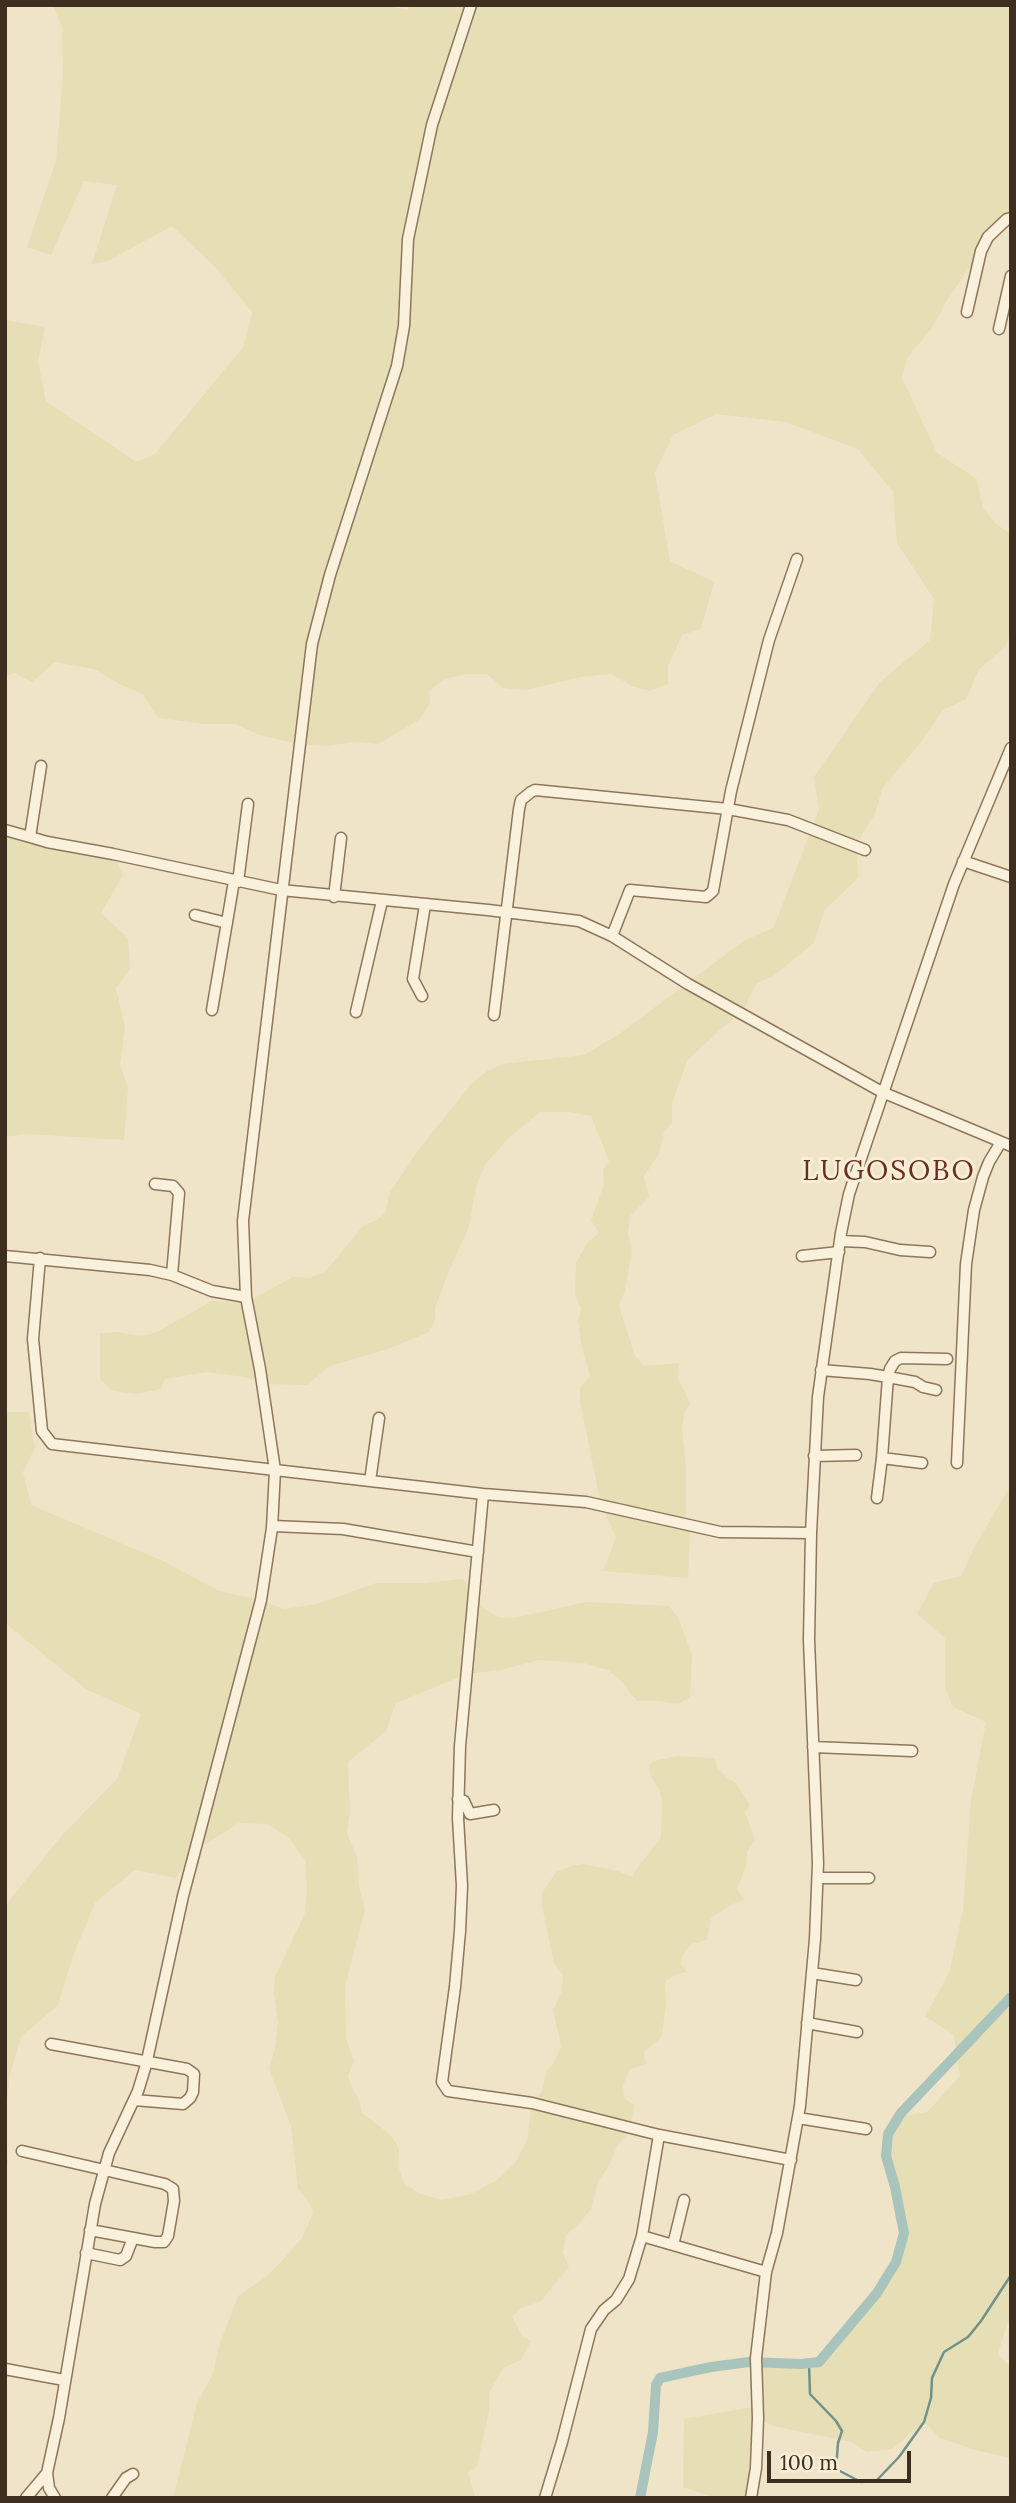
<!DOCTYPE html>
<html>
<head>
<meta charset="utf-8">
<style>
	body { margin:0 }
	#map { position:relative; width:1016px; height:2503px; overflow:hidden; background:#f0e4c8; font-family:Lora,serif }
	canvas { display:block }
	.frame { position:absolute; inset:0; border:7px solid #3d2e20; pointer-events:none }
	.scale { position:absolute; left:767px; top:2451px; width:144px; height:32px; box-sizing:border-box; border:4px solid #3d2e20; border-top:0; padding-left:9px; font-size:21px; line-height:24px; white-space:nowrap; color:#3d2e20; -webkit-text-stroke:5px #f7eed8; paint-order:stroke }
</style>
</head>
<body>
<div id="map">
<canvas width="1016" height="2503"></canvas>
<div class="frame"></div>
<div class="scale">100 m</div>
</div>
<script>
const ctx = document.querySelector('canvas').getContext('2d');
ctx.lineJoin = 'round';
function fill(path, color) { ctx.fillStyle = color; ctx.fill(path, 'evenodd'); }
const toPath = rows => new Path2D(rows.map(r => 'M' + r).join(''));
function trace(path, color, width, dash) { ctx.strokeStyle = color; ctx.lineWidth = width; ctx.lineCap = dash ? 'butt' : 'round'; ctx.setLineDash(dash || []); ctx.stroke(path); }
function label(font, color, halo, rows, align = 'center') {
  ctx.font = font + ' Lora,serif'; ctx.lineWidth = 6; ctx.setLineDash([]); ctx.textBaseline = 'middle'; ctx.strokeStyle = halo; ctx.fillStyle = color; for (const [text, x, y, turn = 0] of rows) {
    ctx.save(); ctx.translate(x, y); ctx.rotate((+turn || 0) * Math.PI / 180); ctx.textAlign = isNaN(turn) ? turn : align; if (halo) ctx.strokeText(text, 0, 0); ctx.fillText(text, 0, 0); ctx.restore();
  }
}
fill(toPath([
	[53,5,381,5,408,10,410,5,1011,5,1011,212,987,234,978,255,946,302,932,328,907,358,902,378,937,453,977,479,983,508,996,524,1011,534,1011,633,1005,647,979,669,966,699,943,710,924,738,882,789,876,812,857,843,858,878,824,911,814,943,775,975,756,984,742,1013,723,1027,687,1061,672,1104,672,1123,664,1132,659,1154,644,1176,649,1197,630,1216,628,1233,632,1251,625,1291,619,1306,635,1356,645,1366,679,1363,678,1378,690,1404,684,1413,682,1429,686,1467,686,1512,682,1524,690,1527,688,1578,603,1571,616,1537,601,1505,580,1401,580,1387,590,1376,582,1348,578,1321,581,1309,575,1294,576,1263,588,1242,599,1233,591,1221,604,1184,603,1170,609,1161,591,1116,568,1112,540,1112,511,1136,486,1163,477,1183,469,1227,449,1271,435,1308,435,1320,429,1332,388,1349,330,1366,307,1385,263,1384,245,1377,206,1372,165,1379,161,1389,137,1394,113,1391,100,1379,100,1333,116,1332,141,1336,155,1333,212,1301,247,1302,293,1277,309,1278,325,1272,363,1226,377,1220,385,1213,390,1192,419,1149,472,1083,487,1071,502,1064,584,1055,618,1035,742,942,774,927,819,809,814,777,880,682,930,640,934,599,897,543,893,492,858,449,786,422,716,414,673,435,655,472,670,561,714,582,701,629,682,635,668,666,668,684,650,691,634,687,611,674,581,677,525,690,503,688,487,674,467,674,445,679,429,691,430,704,419,720,378,744,356,742,326,746,299,744,259,735,236,724,205,724,158,718,143,694,121,685,94,669,55,662,32,682,15,673,5,676,5,320,45,327,38,361,46,401,136,462,155,454,244,346,252,312,215,267,172,226,108,261,92,264,117,185,84,181,51,255,27,247,56,161,63,74,62,27],
	[5,835,30,837,113,854,123,875,101,913,128,938,130,969,116,988,125,1027,120,1065,128,1088,124,1140,28,1134,5,1137],
	[5,1412,29,1412,35,1448,23,1472,31,1505,163,1561,219,1591,261,1600,284,1609,317,1604,376,1583,425,1583,463,1579,482,1607,498,1617,514,1618,587,1602,669,1606,679,1619,692,1656,690,1697,678,1704,659,1701,637,1701,621,1681,608,1670,584,1663,539,1660,501,1670,467,1674,396,1703,386,1731,348,1762,350,1811,347,1833,357,1857,359,1886,365,1910,345,1986,346,2039,354,2061,348,2077,355,2094,359,2099,362,2113,391,2135,399,2149,398,2165,404,2183,420,2194,442,2200,471,2194,497,2180,515,2163,527,2141,532,2103,542,2091,547,2070,554,2063,561,2046,553,2010,562,1991,563,1975,554,1963,542,1906,542,1893,556,1872,571,1866,584,1864,618,1871,632,1877,637,1868,661,1838,662,1800,659,1789,651,1777,649,1766,654,1761,677,1756,715,1758,717,1767,729,1779,736,1783,750,1805,745,1812,755,1840,747,1852,746,1867,737,1889,745,1900,733,1904,711,1918,707,1940,691,1944,684,1954,680,1963,687,1972,674,1975,665,1982,666,2008,661,2038,644,2051,646,2064,629,2070,623,2086,624,2098,634,2105,632,2119,628,2126,633,2128,617,2146,610,2164,598,2182,591,2209,580,2223,566,2235,563,2253,569,2267,541,2301,522,2308,512,2316,522,2336,531,2341,521,2360,503,2368,489,2393,489,2412,477,2466,468,2473,475,2496,473,2498,173,2498,197,2403,213,2374,219,2346,238,2296,263,2279,281,2262,302,2238,313,2213,309,2202,298,2189,291,2126,269,2069,275,2049,278,2023,274,1993,275,1977,305,1913,307,1887,305,1860,289,1838,267,1824,239,1823,195,1851,176,1878,135,1870,95,1903,73,1956,58,2005,21,2037,9,2078,6,2120,8,2163,5,2180,5,1906,63,1834,117,1779,141,1714,86,1689,5,1623],
	[1011,1485,1011,2320,1007,2325,998,2354,1011,2368,1011,2458,975,2450,940,2438,924,2422,892,2449,867,2452,851,2442,773,2426,758,2418,751,2498,716,2498,683,2487,684,2419,758,2406,757,2366,809,2364,831,2348,877,2293,896,2262,904,2233,895,2187,886,2156,886,2142,898,2117,927,2112,960,2076,954,2035,925,2016,949,1973,963,1910,971,1800,986,1722,953,1707,945,1687,945,1638,917,1614,934,1583,961,1576,976,1544]
]), '#e6deb5');
trace(toPath([
	[809,2364,810,2394,836,2421,842,2431,838,2443,836,2469,861,2482,877,2480,899,2457,924,2422,931,2398,932,2378,944,2352,968,2337,981,2321,1011,2275]
]), '#6f938a', 2.5);
trace(toPath([
	[640,2498,653,2432,656,2385,660,2378,711,2367,749,2362,801,2364,819,2362,877,2293,896,2262,904,2233,895,2187,886,2156,888,2134,901,2113,1011,1997]
]), '#a9c4bc', 10);
const minor = toPath([
	[967,312,981,251,988,237,1007,219,1011,218],
	[999,329,1011,276],
	[41,766,30,837,47,842,113,854,281,890,488,910,579,921,612,936,688,984,882,1092,1011,1146],
	[5,830,30,837],
	[963,861,1011,877],
	[238,882,248,804],
	[334,897,341,838],
	[195,915,227,923],
	[612,936,630,890,706,897,713,891,731,791,769,640,797,559],
	[422,996,413,979,425,905],
	[212,1010,234,881],
	[356,1012,382,901],
	[494,1015,519,809,521,800,531,792,535,790,728,809,788,820,865,850],
	[155,1184,173,1186,179,1193,172,1275],
	[840,1241,865,1242,900,1250,930,1252],
	[5,1256,150,1270,172,1275,212,1291,246,1297,260,1369,275,1470,483,1494,586,1502,720,1532,811,1533],
	[802,1256,839,1252],
	[40,1258,33,1339,42,1431,52,1444,275,1470,272,1528,261,1600,183,1896,146,2065,138,2091,109,2153,95,2204,59,2418,47,2473,49,2488,55,2498],
	[246,1297,243,1221,312,644,330,575,397,366,404,326,408,239,432,125,471,5],
	[821,1370,870,1374,888,1377,882,1458,877,1498],
	[936,1390,923,1387,915,1382,888,1377,890,1369,895,1361,901,1358,947,1359],
	[814,1456,856,1455],
	[882,1458,922,1463],
	[957,1463,966,1264,974,1210,983,1177,989,1162,1001,1142],
	[370,1481,379,1418],
	[483,1494,460,1746,458,1818,462,1886,460,1931,455,1987,442,2082,448,2091,532,2103,659,2135,791,2160],
	[273,1526,343,1529,478,1552],
	[813,1747,912,1751],
	[458,1799,464,1801,470,1814,494,1810],
	[818,1878,869,1878],
	[812,1973,856,1980],
	[807,2023,857,2032],
	[51,2044,187,2069,194,2074,193,2092,190,2098,183,2104,134,2100],
	[798,2118,866,2129],
	[22,2151,165,2184,173,2189,174,2201,168,2236,164,2242,155,2242,90,2230],
	[642,2236,766,2272],
	[673,2245,684,2200],
	[86,2253,120,2260,126,2256,133,2238],
	[5,2369,64,2380],
	[26,2498,47,2473],
	[112,2498,126,2478,133,2474],
	[545,2498,562,2442,591,2329,604,2310,616,2300,629,2279,642,2236,659,2135],
	[751,2498,756,2468,758,2418,756,2358,766,2272,777,2233,800,2106,815,1939,818,1863,809,1640,811,1533,818,1397,841,1233,849,1194,954,884,1011,748]
]);
trace(minor, '#8d765c', 13);
trace(minor, '#faf1dc', 10);
ctx.letterSpacing = '2px';
label('28px', '#6b2e1e', '#f7eed8', [
	["LUGOSOBO",889,1172]
]);
ctx.letterSpacing = '0px';
</script>
</body>
</html>
